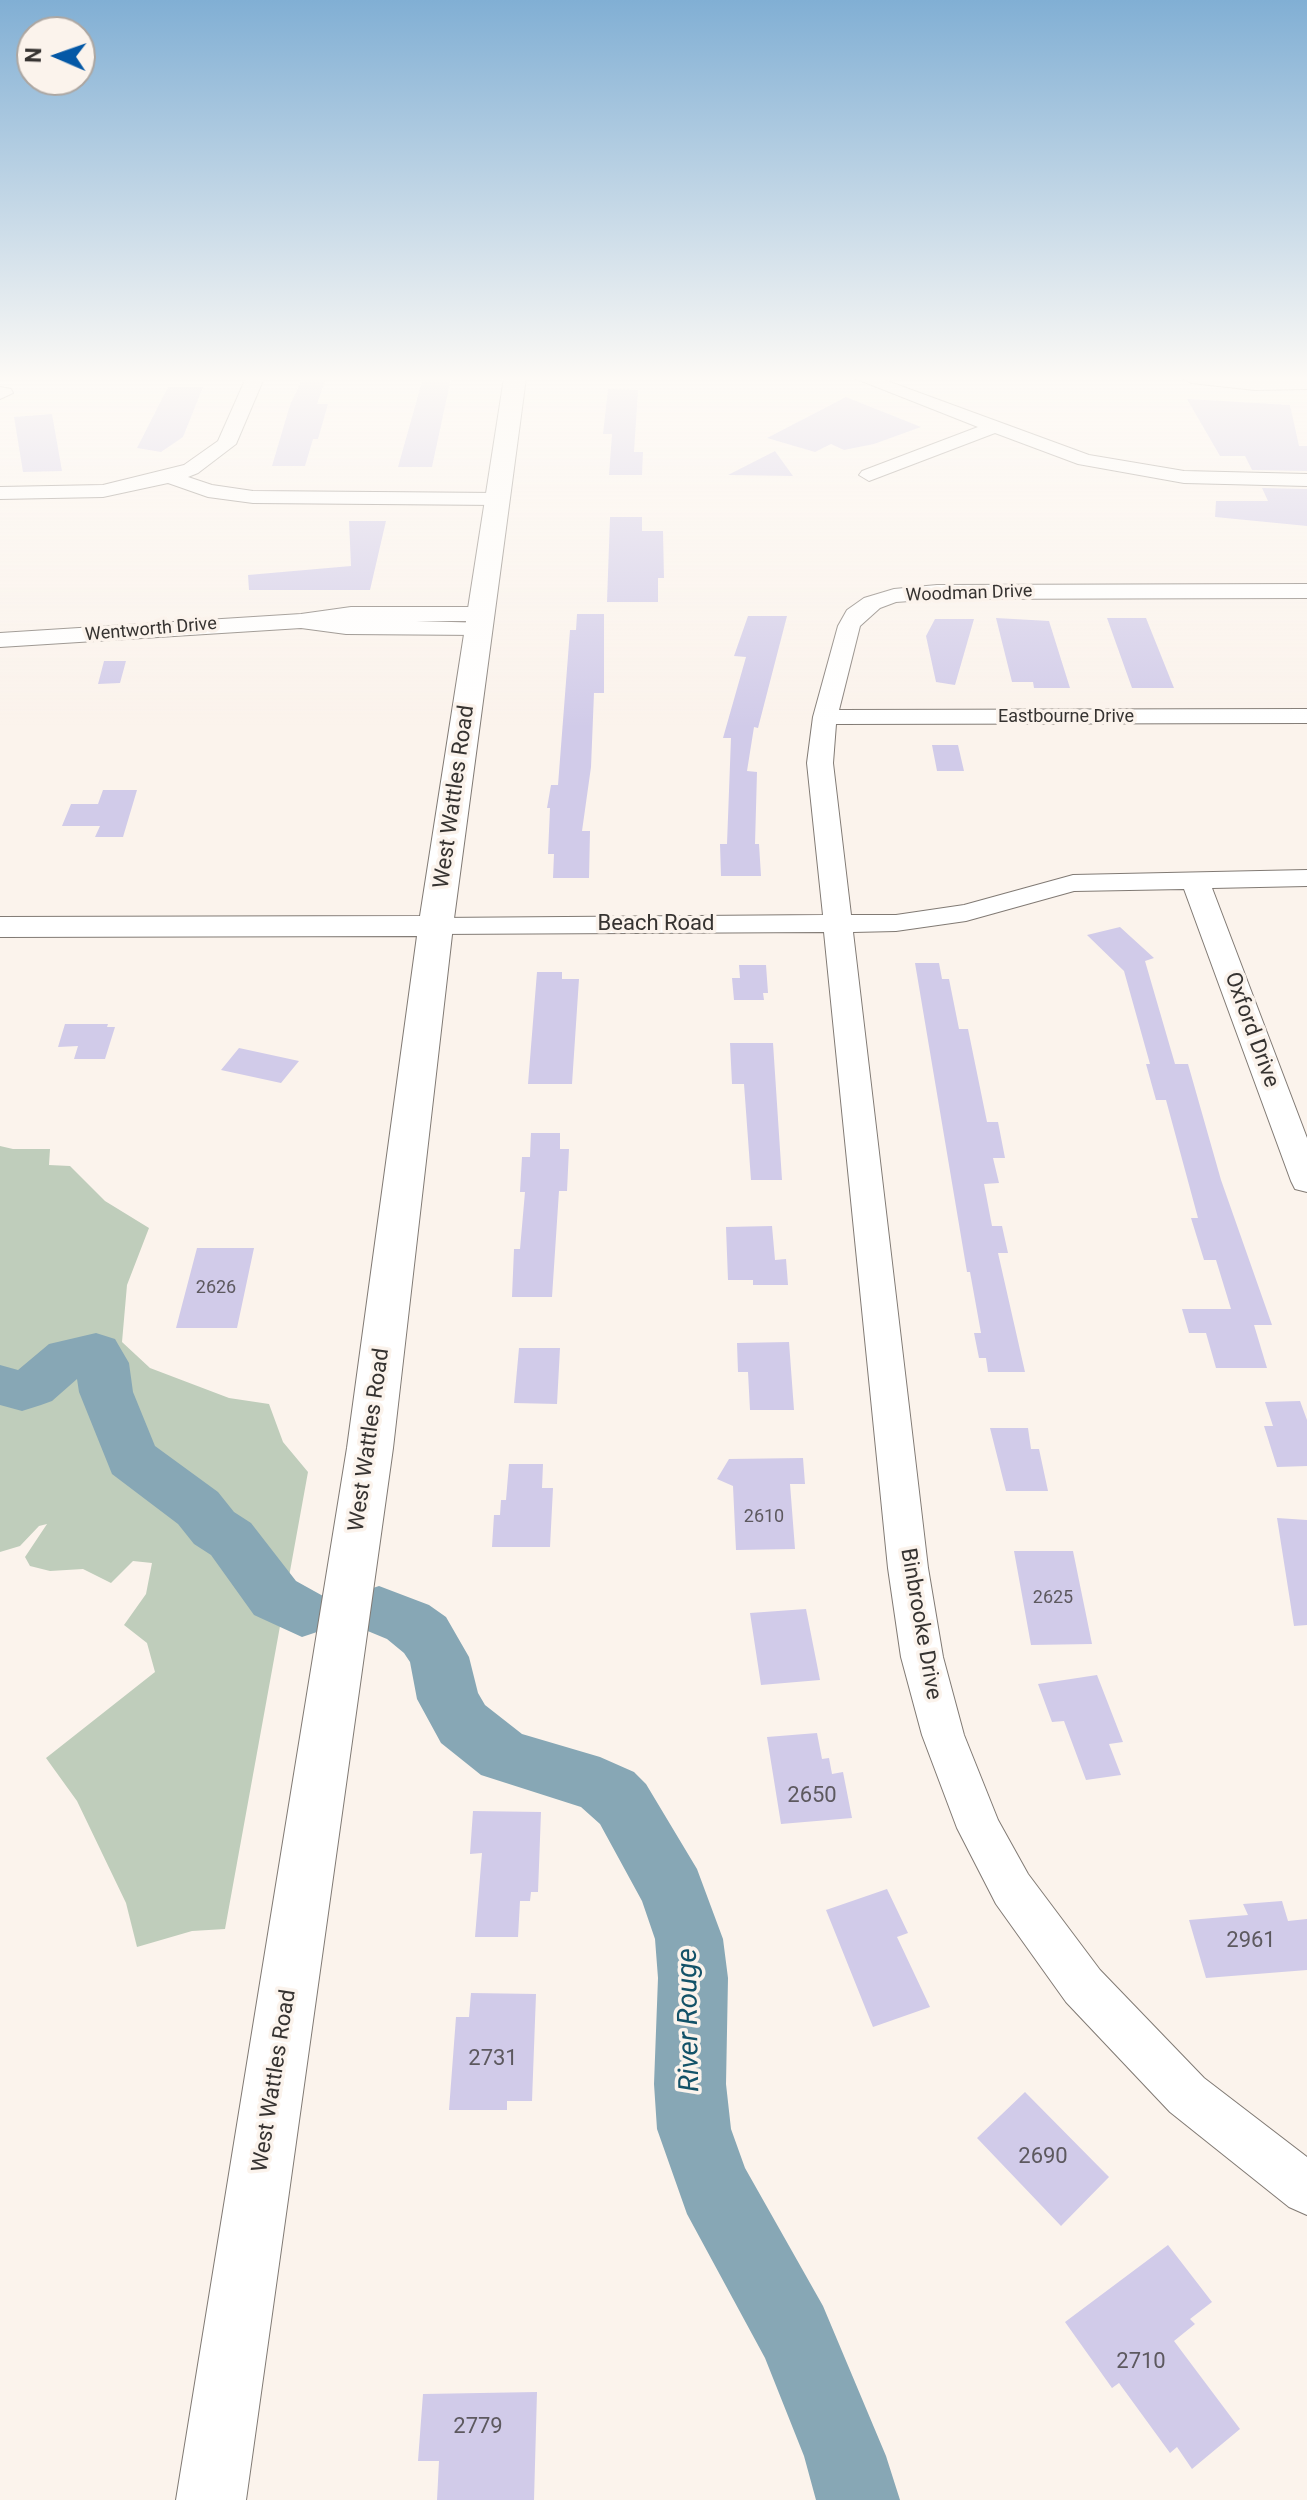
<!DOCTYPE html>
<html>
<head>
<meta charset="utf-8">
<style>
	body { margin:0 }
	#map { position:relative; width:1307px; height:2500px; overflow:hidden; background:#fbf3ec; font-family:Roboto,sans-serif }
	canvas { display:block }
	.north { position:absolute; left:16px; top:16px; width:80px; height:80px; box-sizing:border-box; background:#fbf3ec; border:2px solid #aca6a1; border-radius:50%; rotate:272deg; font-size:22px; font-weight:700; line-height:32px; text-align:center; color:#363331 }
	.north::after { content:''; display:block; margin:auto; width:28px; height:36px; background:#0458a6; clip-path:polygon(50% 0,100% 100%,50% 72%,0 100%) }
</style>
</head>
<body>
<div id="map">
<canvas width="1307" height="2500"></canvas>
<div class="north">N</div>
</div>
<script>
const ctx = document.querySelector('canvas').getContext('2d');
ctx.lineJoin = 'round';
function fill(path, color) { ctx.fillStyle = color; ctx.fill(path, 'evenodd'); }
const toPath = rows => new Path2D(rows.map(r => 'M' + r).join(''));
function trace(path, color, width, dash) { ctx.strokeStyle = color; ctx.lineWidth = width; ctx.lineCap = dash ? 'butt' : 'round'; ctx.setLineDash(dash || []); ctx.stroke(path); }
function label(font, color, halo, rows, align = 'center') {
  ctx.font = font + ' Roboto,sans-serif'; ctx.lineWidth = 7; ctx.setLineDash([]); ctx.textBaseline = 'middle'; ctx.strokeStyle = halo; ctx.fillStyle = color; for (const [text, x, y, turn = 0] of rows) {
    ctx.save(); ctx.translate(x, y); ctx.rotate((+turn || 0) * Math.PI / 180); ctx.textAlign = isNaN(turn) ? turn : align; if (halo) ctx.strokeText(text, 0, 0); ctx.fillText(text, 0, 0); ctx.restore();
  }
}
fill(toPath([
	[0,1146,13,1149,50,1149,49,1165,70,1166,105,1201,149,1228,127,1285,122,1342,150,1368,229,1398,269,1404,283,1442,308,1472,225,1929,192,1931,137,1947,126,1903,77,1801,46,1758,155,1672,147,1643,124,1625,146,1594,152,1563,133,1561,111,1583,83,1569,50,1571,30,1566,25,1557,47,1524,39,1526,20,1546,0,1552]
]), '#bfcdbb');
fill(toPath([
	[96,1333,115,1339,129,1363,133,1392,155,1446,218,1492,234,1512,251,1523,296,1581,323,1596,332,1613,323,1630,302,1637,254,1615,211,1555,194,1544,178,1524,112,1474,79,1392,77,1379,52,1401,41,1405,22,1411,0,1405,0,1365,18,1370,49,1344,96,1333],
	[379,1586,429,1605,446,1617,469,1657,478,1693,485,1705,522,1734,600,1757,634,1772,646,1784,697,1869,723,1939,728,1978,726,2084,731,2129,745,2168,823,2306,886,2456,900,2500,816,2500,804,2456,765,2358,687,2214,657,2129,654,2084,658,1978,655,1939,642,1901,600,1824,581,1807,481,1775,441,1743,417,1699,410,1662,404,1653,387,1639,358,1627,349,1610,358,1593,379,1586]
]), '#87a7b5');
fill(toPath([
	[303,378,326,378,317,404,328,404,318,439,313,439,305,466,272,466,290,405],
	[423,378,451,378,432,467,398,467],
	[168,387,203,387,183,437,161,452,137,448],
	[608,389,638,390,634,452,643,452,642,475,609,475,612,434,603,434],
	[846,397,921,427,874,444,844,450,831,444,815,452,767,438],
	[1187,399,1290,405,1299,446,1307,446,1307,471,1252,470,1245,456,1220,456],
	[52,414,62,471,23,472,14,417],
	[775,451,793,476,728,475],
	[1262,488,1307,489,1307,526,1215,517,1216,501,1268,501],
	[610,517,642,517,642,531,663,531,664,578,658,578,658,602,607,602],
	[349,521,386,521,370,590,249,590,248,575,351,566],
	[577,614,604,614,604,693,594,693,591,767,582,831,590,831,589,878,553,878,554,854,548,854,550,808,547,808,551,785,558,785,570,630,576,630],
	[748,616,787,616,758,728,754,727,747,771,757,772,755,844,759,844,761,876,721,876,720,844,727,844,731,738,723,738,746,657,734,656],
	[996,618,1049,621,1070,688,1034,688,1033,682,1012,682],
	[1107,618,1146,618,1174,688,1132,688],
	[935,619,974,619,955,685,936,682,926,636],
	[104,661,126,661,120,683,98,684],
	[932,745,958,745,964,771,937,771],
	[103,790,137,790,123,837,95,837,100,826,62,826,71,804,98,804],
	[1120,927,1154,958,1145,961,1175,1064,1188,1064,1221,1180,1272,1325,1254,1325,1267,1368,1216,1368,1206,1333,1189,1333,1182,1309,1231,1309,1216,1260,1204,1260,1191,1218,1198,1218,1166,1100,1156,1100,1146,1064,1150,1064,1124,971,1087,935],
	[915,963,939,963,942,979,949,979,959,1029,968,1029,987,1122,998,1122,1005,1158,993,1158,999,1183,984,1184,992,1226,1002,1226,1008,1253,998,1253,1025,1372,988,1372,986,1358,979,1358,974,1333,981,1333,970,1272,967,1272],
	[739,965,766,965,768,993,763,993,764,1000,734,1000,732,978,740,978],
	[537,972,562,972,562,979,579,979,572,1084,528,1084],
	[65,1024,108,1024,107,1027,115,1027,105,1059,74,1059,78,1046,58,1047],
	[730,1043,773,1043,782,1180,751,1180,744,1084,732,1084],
	[239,1048,299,1061,281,1083,221,1070],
	[531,1133,560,1133,560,1149,569,1149,567,1191,559,1191,552,1297,512,1297,514,1249,520,1249,525,1192,520,1192,522,1157,530,1157],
	[772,1226,775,1260,786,1259,788,1285,753,1285,753,1280,728,1280,726,1227],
	[197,1248,254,1248,237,1328,176,1328],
	[789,1342,794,1410,750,1410,748,1372,738,1372,737,1343],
	[519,1348,560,1348,557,1404,514,1403],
	[1300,1401,1307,1420,1307,1466,1277,1467,1264,1426,1273,1426,1265,1402],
	[990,1428,1028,1428,1031,1449,1039,1449,1048,1491,1006,1491],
	[803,1458,805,1484,790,1484,795,1549,736,1550,733,1486,717,1479,729,1459],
	[509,1464,543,1464,542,1488,553,1488,550,1547,492,1547,494,1515,500,1515,501,1500,506,1500],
	[1277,1518,1307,1520,1307,1625,1294,1626],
	[1014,1551,1073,1551,1092,1644,1031,1645],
	[806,1609,820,1680,761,1685,750,1613],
	[1097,1675,1123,1742,1109,1744,1121,1775,1086,1780,1064,1721,1052,1722,1038,1684],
	[817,1733,822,1759,829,1758,832,1774,843,1772,852,1818,781,1824,767,1737],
	[473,1811,541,1812,538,1892,531,1892,530,1901,520,1901,518,1937,475,1937,482,1853,470,1854],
	[887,1889,908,1933,897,1937,930,2007,873,2027,826,1910],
	[1282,1901,1288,1921,1307,1919,1307,1970,1206,1978,1189,1920,1248,1915,1243,1904],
	[471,1993,536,1994,532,2101,507,2101,507,2110,449,2110,456,2017,469,2017],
	[1025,2092,1109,2177,1061,2226,977,2138],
	[1168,2245,1212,2302,1190,2319,1195,2324,1174,2341,1240,2429,1192,2469,1177,2447,1170,2453,1119,2383,1112,2388,1065,2322],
	[537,2392,534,2500,437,2500,439,2461,418,2461,423,2394]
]), '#d1cbe9');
const minor = toPath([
	[246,378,264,378,236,444,198,473,188,477,212,485,253,491,498,493,508,499,498,505,253,503,208,497,168,483,103,497,0,499,0,487,103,485,184,465,218,441,246,378],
	[854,378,879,378,1089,455,1184,471,1307,474,1307,486,1184,483,1078,464,995,433,869,481,859,475,862,471,978,427,854,378],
	[1182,378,1307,379,1307,389,1255,390,1191,383,1182,378],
	[0,387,11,389,13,393,0,399,0,387],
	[1307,584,1307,598,937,599,896,602,880,608,860,626,839,710,1307,709,1307,723,836,724,833,763,851,915,896,915,964,905,1073,875,1307,870,1307,886,1212,888,1307,1138,1307,1192,1295,1189,1291,1181,1184,889,1074,891,966,921,896,931,853,932,928,1568,943,1657,964,1735,998,1820,1028,1874,1100,1970,1204,2078,1307,2157,1307,2215,1289,2207,1170,2112,1066,2002,996,1904,957,1828,922,1735,901,1657,888,1568,824,932,436,934,426,932,422,926,426,920,436,918,823,915,807,763,813,717,838,626,847,610,864,598,894,589,937,585,1307,584],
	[351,607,482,607,493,614,482,621,416,621,487,623,490,628,479,635,346,634,301,628,0,647,0,633,301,614,351,607]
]);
const tertiary = toPath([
	[504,378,526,378,453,926,393,1448,246,2500,176,2500,347,1448,417,936,0,937,0,917,420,916,504,378]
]);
trace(minor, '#817a74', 2);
trace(tertiary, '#817a74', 2);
fill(minor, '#fff');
fill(tertiary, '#fff');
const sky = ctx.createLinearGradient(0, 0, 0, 728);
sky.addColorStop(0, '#81afd4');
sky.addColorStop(0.52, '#fdfaf6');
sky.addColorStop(1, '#fdfaf600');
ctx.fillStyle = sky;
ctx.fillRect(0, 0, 1307, 728);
label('18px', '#363331', '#fbf3ec', [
	["Woodman Drive",969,594,-2],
	["Wentworth Drive",151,630,-5],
	["Eastbourne Drive",1066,717]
]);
label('18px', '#5d595f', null, [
	["2626",216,1288],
	["2610",764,1517],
	["2625",1053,1598]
]);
label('22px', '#363331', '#fbf3ec', [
	["West Wattles Road",455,797,-82],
	["Beach Road",656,924],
	["Oxford Drive",1251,1030,70],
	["West Wattles Road",370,1440,-82],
	["Binbrooke Drive",920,1624,80],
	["West Wattles Road",275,2081,-81]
]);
label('22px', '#5d595f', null, [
	["2650",812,1796],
	["2961",1251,1941],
	["2731",493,2059],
	["2690",1043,2157],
	["2710",1141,2362],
	["2779",478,2427]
]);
label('italic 28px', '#135268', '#fbf3ec', [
	["River Rouge",690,2020,-91]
]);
</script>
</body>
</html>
